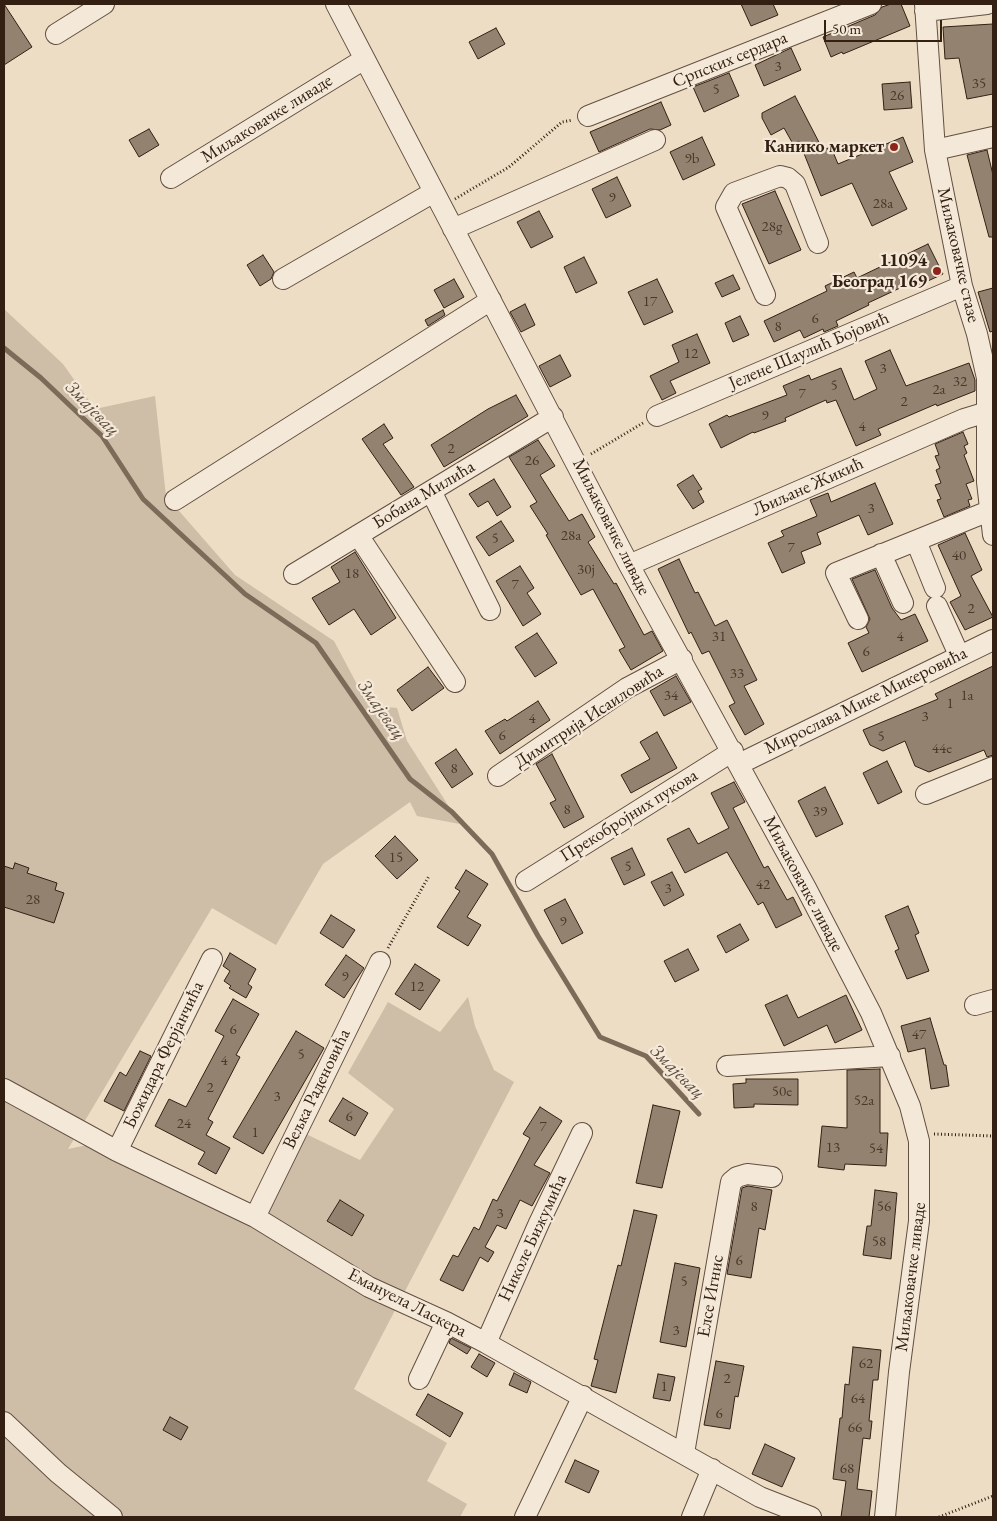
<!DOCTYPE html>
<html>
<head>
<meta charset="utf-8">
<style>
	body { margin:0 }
	#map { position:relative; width:997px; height:1521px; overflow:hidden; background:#eeddc5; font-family:"EB Garamond",serif }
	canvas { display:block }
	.frame { position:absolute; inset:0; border:5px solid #332013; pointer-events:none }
	.scale { position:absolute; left:824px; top:20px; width:118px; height:22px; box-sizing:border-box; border:2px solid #332013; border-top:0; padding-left:6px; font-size:15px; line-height:18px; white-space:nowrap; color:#332013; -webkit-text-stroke:4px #f4e9d9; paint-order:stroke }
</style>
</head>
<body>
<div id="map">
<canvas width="997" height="1521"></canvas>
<div class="frame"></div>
<div class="scale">50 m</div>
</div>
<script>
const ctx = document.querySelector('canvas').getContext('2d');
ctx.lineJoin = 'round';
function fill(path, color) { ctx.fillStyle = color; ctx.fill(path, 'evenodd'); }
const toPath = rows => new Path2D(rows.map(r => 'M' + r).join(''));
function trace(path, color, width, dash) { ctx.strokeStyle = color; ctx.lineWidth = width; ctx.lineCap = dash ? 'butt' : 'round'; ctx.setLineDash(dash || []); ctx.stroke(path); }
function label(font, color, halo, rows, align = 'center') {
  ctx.font = font + ' "EB Garamond",serif'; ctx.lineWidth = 4.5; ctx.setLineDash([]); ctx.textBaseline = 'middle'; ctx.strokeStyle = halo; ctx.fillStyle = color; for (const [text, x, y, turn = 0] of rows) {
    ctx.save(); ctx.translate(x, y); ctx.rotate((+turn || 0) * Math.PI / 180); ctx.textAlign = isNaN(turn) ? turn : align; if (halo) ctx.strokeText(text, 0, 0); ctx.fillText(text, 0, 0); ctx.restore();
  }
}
fill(toPath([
	[4,309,63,364,95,409,155,396,166,496,235,575,334,641,368,705,397,708,407,741,460,824,417,816,410,802,323,864,276,945,212,908,68,1149,87,1145,257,1229,306,1134,360,1160,394,1109,348,1073,388,1002,440,1032,468,997,475,1026,494,1070,514,1082,354,1389,447,1443,427,1481,467,1504,460,1517,4,1517]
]), '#cebda7');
trace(toPath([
	[4,348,41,378,102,436,143,499,245,594,316,643,410,779,452,812,492,854,538,936,600,1037,646,1056,699,1114]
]), '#7d6b59', 5);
const building = toPath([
	[4,4,32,47,4,65,4,4],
	[741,4,773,4,778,15,751,26,741,4],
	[891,4,901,4,910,26,843,54,842,52,831,57,823,37,875,15,882,7,891,4],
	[993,24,993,94,967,99,959,58,945,59,943,27,993,24],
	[496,28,505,44,478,59,469,42,496,28],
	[791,48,801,70,764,86,755,65,791,48],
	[729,73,739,96,704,112,693,87,729,73],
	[910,82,912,108,884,110,882,84,910,82],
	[795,96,823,150,831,147,838,164,903,137,913,162,889,172,907,209,872,226,852,183,821,196,799,141,793,144,784,128,771,135,762,118,762,113,795,96],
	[661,102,671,125,660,130,650,129,599,152,590,132,661,102],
	[149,129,159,145,139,157,129,140,149,129],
	[702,137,715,165,683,180,670,152,702,137],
	[987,150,993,175,993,237,989,237,967,155,987,150],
	[617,177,631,206,606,218,592,189,617,177],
	[775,191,801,250,769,264,742,204,775,191],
	[539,211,553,237,531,248,517,222,539,211],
	[928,244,943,274,917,286,915,281,868,303,869,305,836,321,838,326,824,332,823,329,804,338,800,330,774,342,764,321,827,291,825,286,854,272,857,278,928,244],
	[263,255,274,272,271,279,260,286,247,265,263,255],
	[584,257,597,283,576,293,564,267,584,257],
	[733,275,740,289,722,297,715,283,733,275],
	[454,279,464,297,444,308,434,290,454,279],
	[657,279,673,312,644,325,628,292,657,279],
	[993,288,993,331,990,332,978,292,993,288],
	[525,304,535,325,521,332,510,312,525,304],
	[443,310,445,315,428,326,425,320,443,310],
	[740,316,749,335,733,342,725,323,740,316],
	[697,334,710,363,670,381,676,393,662,400,650,376,679,362,672,345,697,334],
	[890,350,906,386,969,363,975,380,975,391,937,406,936,404,878,429,881,435,856,446,836,400,827,403,826,400,785,418,786,421,754,433,753,432,721,448,709,424,727,415,729,417,787,395,783,386,809,375,811,380,841,368,854,400,877,389,865,361,890,350],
	[560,355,571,376,550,387,539,366,560,355],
	[516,395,528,416,444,467,431,445,488,409,516,395],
	[384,424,393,438,383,444,414,487,401,495,362,439,384,424],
	[963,432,968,444,964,446,967,453,964,455,974,481,966,484,972,499,968,500,970,506,944,517,937,500,941,499,935,485,941,483,936,470,940,468,935,456,939,455,935,444,963,432],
	[538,440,555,466,540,475,569,521,582,514,595,537,588,542,614,584,616,583,644,635,652,631,663,651,631,670,619,650,625,647,593,589,581,595,546,535,548,534,530,506,537,502,509,457,538,440],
	[693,475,702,489,698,491,704,502,693,509,677,485,693,475],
	[494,479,511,507,497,516,488,501,478,507,469,494,494,479],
	[875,483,893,524,868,535,859,515,817,533,821,544,801,552,805,563,782,573,768,543,784,536,781,531,817,516,810,500,828,493,831,502,875,483],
	[501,521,514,541,489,556,476,537,501,521],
	[965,533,982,570,971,576,993,617,965,630,950,602,961,596,938,545,965,533],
	[355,552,396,618,371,635,354,609,329,625,312,598,340,582,331,567,355,552],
	[679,559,695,593,698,592,715,626,727,620,757,680,744,686,764,724,745,735,729,706,735,703,709,651,702,654,691,632,689,634,658,569,679,559],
	[520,566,534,588,527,593,541,614,523,626,496,581,520,566],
	[875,570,892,608,901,620,915,614,928,641,862,672,848,643,869,633,866,627,870,619,852,579,875,570],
	[537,633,557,663,535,677,515,647,537,633],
	[993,666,993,755,987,757,984,750,929,772,915,766,905,741,883,751,870,745,863,730,938,699,935,694,993,666],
	[428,667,444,688,412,711,397,690,428,667],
	[676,676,691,702,664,716,650,691,676,676],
	[538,701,550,720,500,754,485,731,505,719,507,721,538,701],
	[657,732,677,768,631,793,621,775,650,759,640,742,657,732],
	[456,749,473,774,452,788,435,763,456,749],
	[552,754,584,817,564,828,550,803,556,800,536,764,552,754],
	[887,761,902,792,878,804,863,773,887,761],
	[734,782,745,802,733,808,764,868,768,866,787,900,793,897,802,915,776,928,763,902,758,905,727,852,685,873,667,839,689,828,698,844,729,828,711,793,734,782],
	[825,787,843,824,816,837,798,801,825,787],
	[395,836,418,860,397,879,375,856,395,836],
	[632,848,645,875,624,885,611,858,632,848],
	[15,863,29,868,27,873,57,883,55,890,64,893,54,923,4,907,4,866,13,869,15,863],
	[466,870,488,884,467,917,481,925,468,946,437,927,460,891,455,888,466,870],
	[672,872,684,895,664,906,651,882,672,872],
	[565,899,583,933,562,944,544,910,565,899],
	[908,906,919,933,915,935,929,971,907,979,895,951,899,949,885,916,908,906],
	[331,915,355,930,343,948,320,933,331,915],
	[740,924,749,940,726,953,717,936,740,924],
	[688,949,699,970,675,982,664,961,688,949],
	[230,953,256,969,248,984,252,987,246,998,229,988,231,986,224,981,230,971,223,966,230,953],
	[346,955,364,968,344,998,325,985,346,955],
	[415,964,440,980,420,1010,395,994,415,964],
	[787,995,798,1018,846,995,862,1030,835,1043,827,1025,784,1046,765,1005,787,995],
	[233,999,259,1014,236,1055,240,1057,208,1119,213,1122,206,1135,230,1148,216,1174,198,1164,205,1152,155,1126,169,1099,186,1107,224,1036,215,1031,233,999],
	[930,1018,944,1065,946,1065,949,1086,931,1089,925,1048,908,1052,901,1026,930,1018],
	[296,1031,324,1048,263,1154,233,1137,296,1031],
	[140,1051,151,1056,124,1111,104,1101,120,1072,126,1076,140,1051],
	[880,1069,880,1133,888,1133,886,1166,845,1164,844,1170,818,1167,822,1126,847,1128,847,1070,880,1069],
	[746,1079,798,1079,798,1105,754,1104,754,1107,734,1108,733,1084,746,1083,746,1079],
	[343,1098,368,1113,355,1136,329,1121,343,1098],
	[653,1105,680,1111,662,1188,636,1183,653,1105],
	[540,1107,562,1121,534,1165,550,1173,532,1206,520,1200,506,1229,497,1225,485,1247,494,1252,488,1262,480,1257,463,1291,440,1280,453,1255,458,1257,474,1227,479,1230,493,1199,497,1201,530,1138,523,1134,540,1107],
	[748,1186,772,1190,765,1230,759,1228,751,1278,727,1274,742,1188,748,1186],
	[875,1190,897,1193,891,1259,863,1255,867,1226,871,1226,875,1190],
	[340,1200,364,1215,352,1236,327,1221,340,1200],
	[634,1210,657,1215,616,1393,591,1386,598,1360,594,1359,618,1265,621,1266,634,1210],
	[675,1263,700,1268,686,1347,660,1342,675,1263],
	[451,1338,471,1348,467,1354,449,1343,451,1338],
	[853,1347,881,1350,878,1380,873,1380,869,1421,872,1421,870,1439,863,1438,857,1489,872,1491,869,1517,841,1517,846,1481,833,1479,840,1418,842,1418,845,1384,849,1385,853,1347],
	[479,1354,495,1363,487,1377,471,1367,479,1354],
	[716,1361,744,1366,738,1397,735,1396,730,1429,704,1425,716,1361],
	[514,1373,531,1382,527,1393,509,1385,514,1373],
	[658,1374,675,1377,670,1401,653,1398,658,1374],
	[428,1394,463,1413,450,1437,416,1415,428,1394],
	[170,1417,188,1427,181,1440,163,1430,170,1417],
	[765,1444,795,1458,782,1487,752,1474,765,1444],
	[575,1460,599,1471,589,1493,565,1482,575,1460]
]);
fill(building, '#948270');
trace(building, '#332013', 1);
const minor = toPath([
	[336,4,629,565,806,888,871,1013,910,1106,919,1141,919,1221,899,1372,885,1517],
	[925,4,935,150,962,286,977,334,987,378,987,482,993,535],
	[925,11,987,4],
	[56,34,104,4],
	[588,116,871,4],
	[935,150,993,137],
	[171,178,363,60],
	[453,229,655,140],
	[283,279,434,192],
	[765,295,726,207,734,193,780,176,788,178,795,184,818,243],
	[657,416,962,286],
	[431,491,490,610],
	[175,500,491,300],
	[358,535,455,682],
	[916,541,935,588],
	[881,554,903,603],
	[629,565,964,419,987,412],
	[294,574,553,417],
	[937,606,959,655],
	[858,619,836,573,989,511],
	[739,764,993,640],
	[498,776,627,688,682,659],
	[926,794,993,767],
	[526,881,733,751],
	[975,1005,993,1000],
	[727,1066,890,1056],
	[4,1089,117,1151,255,1217,369,1287,446,1322,486,1343,760,1497,811,1517],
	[117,1151,212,959],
	[255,1217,380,962],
	[486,1343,539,1223,582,1133],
	[419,1379,446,1322],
	[4,1422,58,1473,112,1517],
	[684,1453,731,1182,737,1177,747,1174,772,1177],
	[525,1517,583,1396],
	[692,1517,712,1469]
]);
trace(minor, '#624f40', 22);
trace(toPath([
	[455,199,509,167,562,122,573,120],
	[591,454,643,423],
	[388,948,429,876],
	[934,1134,993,1136],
	[939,1517,993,1496]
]), '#332013', 3, [1, 2.5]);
trace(minor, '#f4e9d9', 20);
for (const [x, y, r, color] of [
	[894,147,5,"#8f2418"],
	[937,271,5,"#8f2418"]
]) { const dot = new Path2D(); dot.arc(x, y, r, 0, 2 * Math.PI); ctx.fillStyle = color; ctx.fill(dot); trace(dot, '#f4e9d9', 2); }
label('15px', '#4b382a', null, [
	["3",778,67],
	["35",979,84],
	["5",716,90],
	["26",897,96],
	["9b",692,159],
	["9",612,198],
	["28a",883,204],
	["28g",772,227],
	["17",650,302],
	["6",815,319],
	["8",778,327],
	["12",691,354],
	["3",883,369],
	["32",960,382],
	["5",834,386],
	["2a",939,390],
	["7",802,394],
	["2",904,402],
	["9",765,416],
	["4",862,427],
	["2",451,449],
	["26",532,461],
	["3",871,509],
	["28a",571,536],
	["5",495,539],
	["7",791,548],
	["40",959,556],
	["30j",586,570],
	["18",352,574],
	["7",515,585],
	["2",971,609],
	["31",719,637],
	["4",900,637],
	["6",866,652],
	["33",737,674],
	["34",671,696],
	["1a",967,696],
	["1",950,704],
	["3",925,717],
	["4",532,719],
	["6",502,736],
	["5",881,737],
	["44e",942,749],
	["8",454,769],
	["8",567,810],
	["39",820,812],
	["15",396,858],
	["5",628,867],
	["42",763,885],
	["3",668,889],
	["28",33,900],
	["9",563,922],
	["9",345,977],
	["12",417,987],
	["6",233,1030],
	["47",919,1035],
	["5",301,1055],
	["4",224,1061],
	["2",210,1088],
	["50e",782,1092],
	["3",277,1097],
	["52a",864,1101],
	["6",349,1117],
	["24",184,1124],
	["7",543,1127],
	["1",255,1133],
	["13",833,1148],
	["54",876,1149],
	["8",754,1207],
	["56",884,1207],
	["3",500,1214],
	["58",879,1242],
	["6",739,1261],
	["5",684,1282],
	["3",676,1331],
	["62",866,1364],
	["2",727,1379],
	["1",664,1387],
	["64",858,1399],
	["6",719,1414],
	["66",855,1428],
	["68",847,1469]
]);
label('18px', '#332013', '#f4e9d9', [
	["Српских сердара",730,60,-22],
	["Миљаковачке ливаде",267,119,-32],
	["Миљаковачке стазе",958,255,77],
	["Јелене Шаулић Бојовић",809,351,-23],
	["Љиљане Жикић",808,487,-24],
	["Бобана Милића",424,495,-31],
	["Миљаковачке ливаде",611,527,63],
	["Мирослава Мике Микеровића",866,701,-26],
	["Димитрија Исаиловића",589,717,-33],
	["Прекобројних пукова",629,816,-32],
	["Миљаковачке ливаде",803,884,62],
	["Божидара Ферјанчића",164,1055,-64],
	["Вељка Раденовића",317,1089,-64],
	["Николе Бижумића",533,1238,-65],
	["Миљаковачке ливаде",911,1277,-83],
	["Елсе Игнис",711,1296,-80],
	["Емануела Ласкера",407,1303,27]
]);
label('bold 18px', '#332013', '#f4e9d9', [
	["Канико маркет",884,147],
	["11094",927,261],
	["Београд 169",927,282]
], 'right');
label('italic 19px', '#5e4c3c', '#f4e9d9', [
	["Змајевац",92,409,46],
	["Змајевац",381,710,55],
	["Змајевац",677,1072,45]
]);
</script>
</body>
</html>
